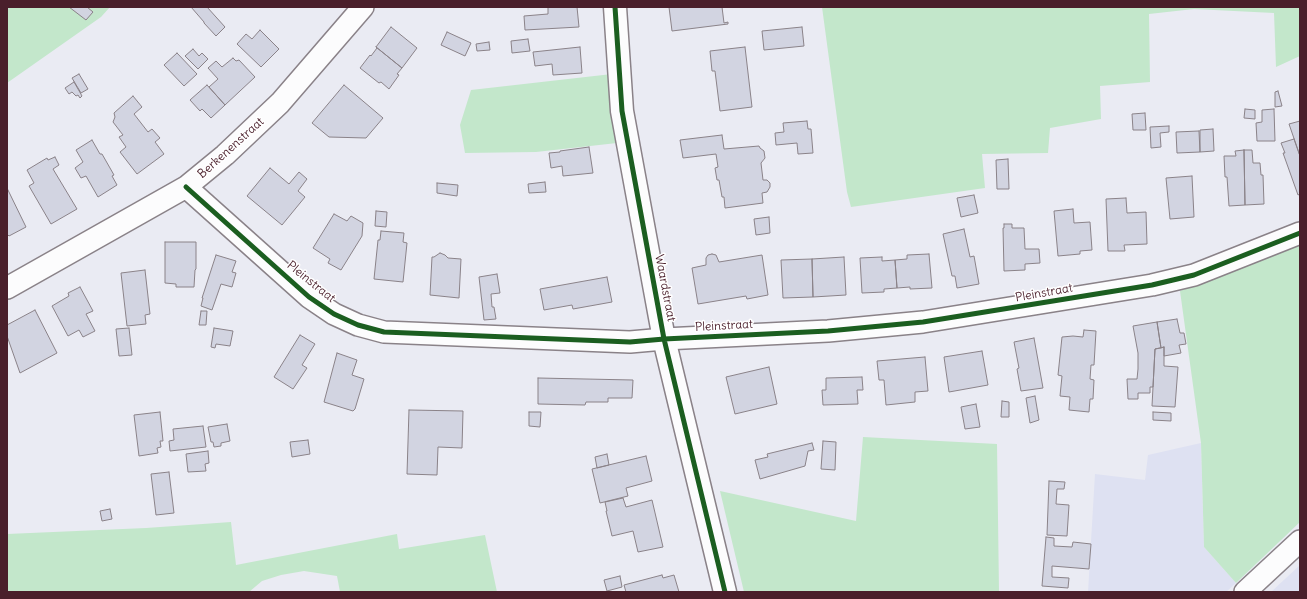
<!DOCTYPE html>
<html>
<head>
<meta charset="utf-8">
<style>
	body { margin:0 }
	#map { position:relative; width:1307px; height:599px; overflow:hidden; background:#eaebf3; font-family:Delius,sans-serif }
	canvas { display:block }
	.frame { position:absolute; inset:0; border:8px solid #4a1f2b; pointer-events:none }
</style>
</head>
<body>
<div id="map">
<canvas width="1307" height="599"></canvas>
<div class="frame"></div>
</div>
<script>
const ctx = document.querySelector('canvas').getContext('2d');
ctx.lineJoin = 'round';
function fill(path, color) { ctx.fillStyle = color; ctx.fill(path, 'evenodd'); }
const toPath = rows => new Path2D(rows.map(r => 'M' + r).join(''));
function trace(path, color, width, dash) { ctx.strokeStyle = color; ctx.lineWidth = width; ctx.lineCap = dash ? 'butt' : 'round'; ctx.setLineDash(dash || []); ctx.stroke(path); }
function label(font, color, halo, rows, align = 'center') {
  ctx.font = font + ' Delius,sans-serif'; ctx.lineWidth = 3; ctx.setLineDash([]); ctx.textBaseline = 'middle'; ctx.strokeStyle = halo; ctx.fillStyle = color; for (const [text, x, y, turn = 0] of rows) {
    ctx.save(); ctx.translate(x, y); ctx.rotate((+turn || 0) * Math.PI / 180); ctx.textAlign = isNaN(turn) ? turn : align; if (halo) ctx.strokeText(text, 0, 0); ctx.fillText(text, 0, 0); ctx.restore();
  }
}
fill(toPath([
	[1201,443,1204,547,1236,583,1226,592,1088,592,1095,474,1145,480,1148,455],
	[1300,565,1300,592,1271,592]
]), '#dee1f2');
fill(toPath([
	[7,7,110,7,101,17,7,83],
	[822,7,1300,7,1300,56,1276,67,1274,13,1194,9,1149,14,1150,82,1100,86,1101,119,1050,128,1048,153,982,154,985,188,851,207,847,192],
	[612,74,617,143,536,152,465,153,460,125,471,90],
	[1300,243,1300,522,1236,583,1204,547,1201,443,1180,291],
	[863,437,997,444,999,592,744,592,720,491,856,521],
	[231,522,236,565,397,534,399,549,485,535,497,592,340,592,337,576,304,571,281,575,262,581,249,592,7,592,7,534,146,528]
]), '#c3e7cb');
const building = toPath([
	[69,7,87,7,93,12,86,20,69,7],
	[191,7,207,7,225,27,216,36,204,23,204,22,191,7],
	[548,7,577,7,579,27,525,30,524,16,548,14,548,7],
	[669,7,722,7,724,23,728,22,728,24,672,31,669,7],
	[391,27,417,48,402,68,376,47,391,27],
	[802,27,804,46,764,50,762,31,802,27],
	[260,30,279,49,261,67,237,44,246,34,252,39,260,30],
	[447,32,471,43,465,56,441,45,447,32],
	[528,39,530,51,512,53,511,41,528,39],
	[489,42,490,50,477,51,476,44,489,42],
	[376,47,402,68,397,74,399,75,389,89,381,82,379,83,360,68,370,55,371,56,377,48,376,47],
	[580,47,582,73,553,75,552,64,535,66,533,52,580,47],
	[745,47,752,107,720,111,715,71,712,71,710,51,745,47],
	[193,49,199,56,202,53,208,59,198,69,185,56,193,49],
	[177,53,197,74,184,86,164,65,177,53],
	[233,58,236,61,239,60,255,77,225,105,209,87,218,79,208,68,216,61,222,67,233,58],
	[79,74,88,89,81,93,72,78,79,74],
	[74,82,82,96,80,98,78,95,76,96,72,92,69,94,65,88,74,82],
	[207,85,225,105,211,118,202,109,200,111,190,100,207,85],
	[344,85,383,118,366,138,329,137,312,123,344,85],
	[1278,91,1282,106,1275,107,1275,92,1278,91],
	[133,96,142,107,134,114,148,132,152,129,160,138,155,142,164,154,137,174,120,152,126,147,119,137,123,135,113,122,115,117,114,113,133,96],
	[1245,109,1255,110,1255,119,1244,118,1245,109],
	[1274,109,1275,141,1257,141,1256,123,1262,122,1262,110,1274,109],
	[1145,113,1146,130,1133,130,1132,114,1145,113],
	[807,121,808,129,811,129,813,153,798,154,797,143,776,145,775,133,784,132,783,123,807,121],
	[1300,121,1300,156,1289,124,1300,121],
	[1169,126,1169,132,1160,133,1161,147,1151,148,1150,127,1169,126],
	[1213,129,1214,151,1200,152,1200,130,1213,129],
	[1199,131,1200,152,1177,153,1176,132,1199,131],
	[722,135,724,149,759,146,760,148,764,151,765,158,761,163,763,180,767,180,770,183,770,187,767,192,762,193,763,203,725,208,724,197,722,197,719,180,717,180,715,168,718,167,716,154,683,158,680,140,722,135],
	[1294,139,1300,156,1300,194,1298,195,1283,153,1285,153,1281,143,1294,139],
	[92,140,100,154,102,154,114,175,112,176,117,185,98,197,86,176,81,178,75,168,83,162,76,150,92,140],
	[589,147,593,173,563,176,562,166,551,168,549,153,560,152,560,151,589,147],
	[1244,150,1252,150,1253,163,1260,163,1261,175,1263,175,1264,204,1245,205,1244,150],
	[1244,150,1245,205,1229,206,1227,177,1225,177,1224,156,1236,156,1235,151,1244,150],
	[55,157,59,165,53,169,77,209,51,224,29,186,34,183,27,170,47,158,48,160,55,157],
	[1008,159,1009,189,997,189,996,160,1008,159],
	[270,168,289,184,299,172,307,179,298,191,305,197,282,225,247,196,270,168],
	[1192,176,1194,217,1170,219,1166,178,1192,176],
	[545,182,546,192,529,193,528,184,545,182],
	[437,183,458,185,457,196,437,193,437,183],
	[7,188,26,227,9,236,7,234,7,188],
	[974,195,978,213,961,217,957,198,974,195],
	[1126,198,1127,213,1146,212,1147,244,1124,245,1125,251,1108,251,1106,199,1126,198],
	[1073,209,1074,223,1090,222,1092,250,1080,251,1080,254,1058,256,1054,211,1073,209],
	[376,211,387,212,386,227,375,226,376,211],
	[334,214,347,221,351,216,363,223,362,236,341,270,328,263,330,259,313,248,334,214],
	[769,217,770,233,756,235,754,219,769,217],
	[1004,224,1012,224,1012,228,1024,228,1025,249,1039,249,1040,263,1025,264,1025,270,1004,271,1003,228,1004,228,1004,224],
	[964,229,970,257,974,256,979,284,957,288,955,276,952,276,943,234,964,229],
	[381,231,404,233,403,242,407,243,403,282,374,279,378,240,380,240,381,231],
	[165,242,196,242,196,269,195,270,194,287,176,287,176,284,165,283,165,242],
	[440,253,445,255,448,258,461,259,459,298,430,295,432,257,434,257,440,253],
	[712,254,716,255,719,262,762,255,768,295,747,299,746,296,698,304,692,268,706,265,706,258,708,255,712,254],
	[929,254,932,288,910,289,910,287,897,288,895,260,907,259,907,255,929,254],
	[216,255,236,261,232,272,236,273,232,287,221,284,212,310,201,306,203,298,202,298,216,255],
	[844,257,846,295,813,297,812,259,844,257],
	[882,257,882,261,895,260,897,288,884,289,884,292,862,293,860,258,882,257],
	[812,259,813,297,783,298,781,260,812,259],
	[145,270,150,314,145,315,146,324,127,326,121,273,145,270],
	[497,274,500,293,491,294,492,307,494,307,496,319,484,320,479,277,497,274],
	[607,277,612,302,573,309,572,305,544,310,540,289,607,277],
	[80,287,93,311,86,314,95,331,83,337,79,330,68,336,52,306,69,296,68,293,80,287],
	[35,310,57,353,20,373,7,336,7,325,35,310],
	[201,311,207,311,206,325,199,325,201,311],
	[1177,319,1180,333,1184,333,1186,344,1179,345,1181,353,1164,356,1164,347,1161,348,1157,322,1177,319],
	[1157,322,1161,348,1155,349,1153,387,1150,387,1150,393,1138,393,1138,399,1128,399,1127,379,1137,379,1138,369,1138,353,1133,326,1157,322],
	[129,328,132,355,119,356,116,329,129,328],
	[214,328,233,331,230,346,216,344,215,348,211,347,214,328],
	[1084,330,1096,331,1094,365,1091,365,1090,379,1094,380,1093,399,1090,399,1089,412,1069,410,1070,397,1060,396,1062,376,1058,375,1062,337,1073,336,1083,337,1084,330],
	[300,335,315,344,302,365,307,368,293,389,274,377,300,335],
	[1034,338,1043,388,1021,391,1017,369,1019,368,1014,342,1034,338],
	[1164,347,1164,366,1178,367,1175,407,1152,406,1155,349,1164,347],
	[982,351,988,385,949,392,944,357,982,351],
	[337,353,357,360,352,375,364,379,355,409,353,411,324,402,337,353],
	[925,357,928,391,915,392,915,402,886,405,884,380,879,380,877,361,925,357],
	[769,367,777,404,735,414,726,377,769,367],
	[862,377,863,390,857,390,858,404,823,405,822,390,826,390,826,378,862,377],
	[538,378,633,380,632,398,608,398,608,402,586,402,585,405,538,404,538,378],
	[1035,396,1039,420,1030,423,1026,398,1035,396],
	[1002,401,1009,402,1009,417,1001,417,1002,401],
	[976,404,980,427,965,429,961,407,976,404],
	[409,410,463,411,462,448,438,447,437,475,407,474,409,410],
	[160,412,163,441,160,441,161,447,157,448,158,453,139,456,134,415,160,412],
	[529,412,541,412,540,427,529,426,529,412],
	[1153,412,1171,413,1171,421,1153,420,1153,412],
	[227,424,230,441,221,443,221,446,214,447,213,442,211,442,208,427,227,424],
	[203,426,206,447,170,451,169,441,174,440,173,429,203,426],
	[308,440,310,454,292,457,290,442,308,440],
	[823,441,836,442,835,470,821,469,823,441],
	[812,443,814,450,808,451,805,466,760,479,755,460,768,457,767,454,812,443],
	[208,451,209,463,205,464,206,471,188,472,186,454,208,451],
	[607,454,609,465,597,468,595,457,607,454],
	[646,456,652,481,626,488,628,496,600,503,592,469,646,456],
	[169,472,174,513,156,515,151,474,169,472],
	[1049,481,1065,482,1064,489,1057,489,1056,504,1069,505,1067,536,1047,535,1049,481],
	[623,498,626,507,652,500,663,547,638,552,633,531,612,536,606,511,607,511,605,502,623,498],
	[110,509,112,519,102,521,100,511,110,509],
	[1046,537,1054,538,1054,546,1072,547,1073,542,1091,544,1089,569,1052,566,1052,577,1069,578,1068,588,1042,586,1046,537],
	[662,575,663,578,674,575,679,592,626,592,624,585,662,575],
	[620,576,622,587,607,591,604,580,620,576]
]);
fill(building, '#d2d4e1');
trace(building, '#8a8288', 1);
const minor = toPath([
	[186,187,309,297,334,314,358,325,384,332,630,342,664,339,828,331,923,322,1152,285,1194,275,1300,233],
	[7,288,186,187,225,155,280,103,363,7],
	[1245,592,1300,541]
]);
const tertiary = toPath([
	[615,7,622,111,664,339,725,592]
]);
trace(minor, '#8a8288', 24);
trace(tertiary, '#8a8288', 25);
trace(minor, '#fcfcfd', 21);
trace(tertiary, '#fcfcfd', 22);
trace(toPath([
	[615,7,622,111,664,339,725,592],
	[186,187,309,297,334,314,358,325,384,332,630,342,664,339,828,331,923,322,1152,285,1194,275,1300,233]
]), '#1b5e20', 5);
label('12px', '#4a1f2b', '#fff', [
	["Berkenenstraat",231,148,-42],
	["Pleinstraat",311,282,39],
	["Waardstraat",665,288,79],
	["Pleinstraat",1044,293,-10],
	["Pleinstraat",724,326,-3]
]);
</script>
</body>
</html>
